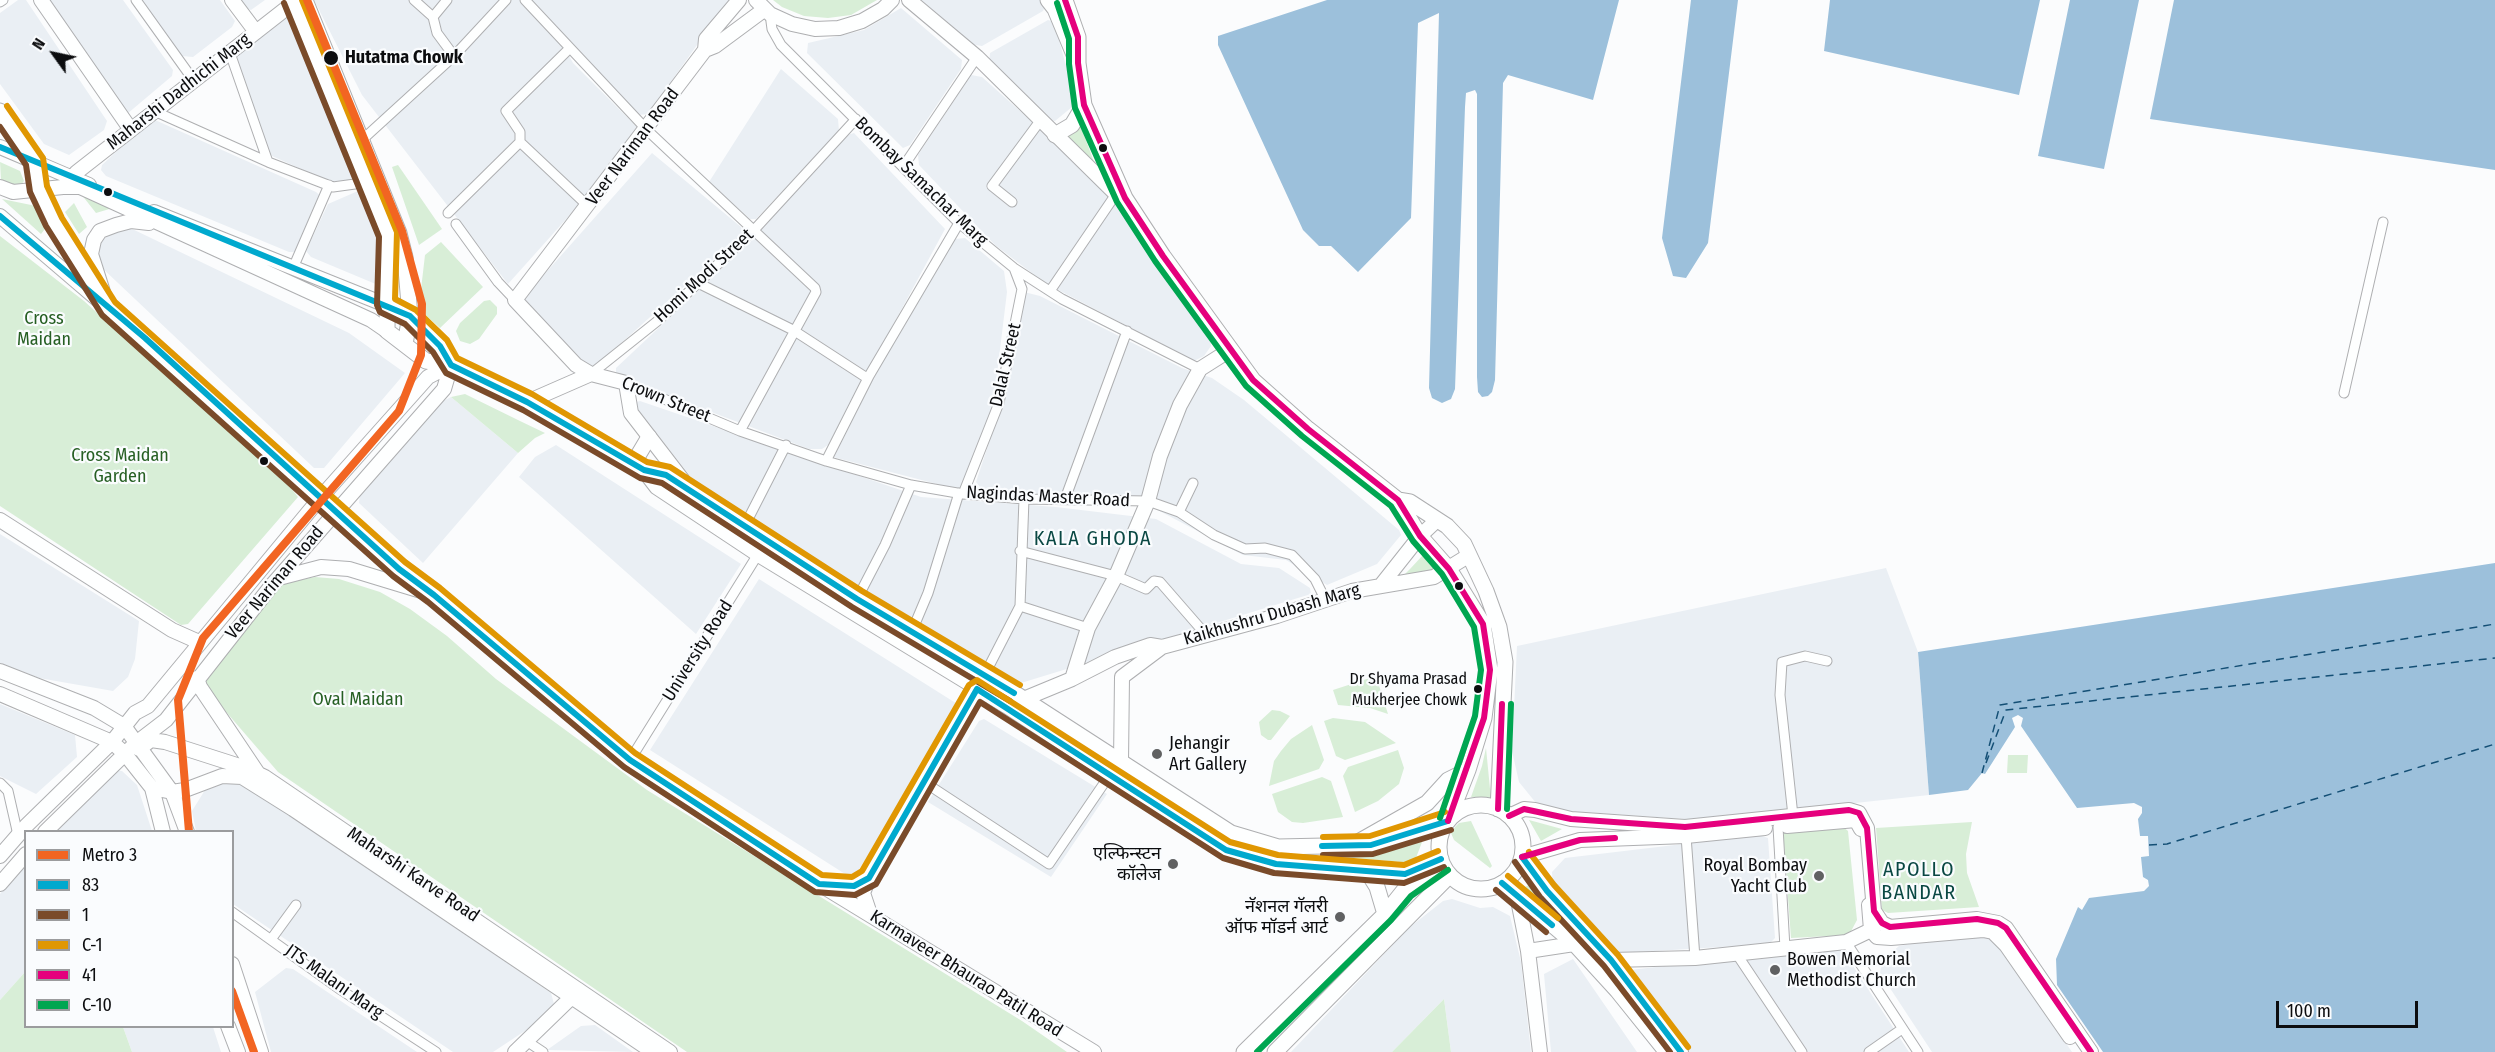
<!DOCTYPE html>
<html>
<head>
<meta charset="utf-8">
<style>
	body { margin:0 }
	#map { position:relative; width:2495px; height:1052px; overflow:hidden; background:#fbfcfd; font-family:"Fira Sans Condensed",sans-serif }
	canvas { display:block }
	.legend { position:absolute; left:24px; top:830px; width:210px; height:198px; box-sizing:border-box; background:#fafcfe; border:2px solid #9b9c9e; margin:0; padding:8px 10px; list-style:none; font-size:18px; color:#0c0d0f }
	.legend li { display:flex; align-items:center; gap:12px; height:30px }
	.legend b { width:30px; border:2px solid #9b9c9e }
	.north { position:absolute; left:24px; top:24px; width:60px; height:60px; -webkit-text-stroke:4px #fafcfe; paint-order:stroke; rotate:303deg; font-size:16px; font-weight:700; line-height:24px; text-align:center; color:#0c0d0f }
	.north::after { content:''; display:block; margin:auto; width:21px; height:27px; background:#0c0d0f; clip-path:polygon(50% 0,100% 100%,50% 72%,0 100%) }
	.scale { position:absolute; left:2276px; top:1001px; width:142px; height:27px; box-sizing:border-box; border:3px solid #0c0d0f; border-top:0; padding-left:8px; font-size:18px; line-height:21px; white-space:nowrap; color:#0c0d0f; -webkit-text-stroke:4px #fafcfe; paint-order:stroke }
</style>
</head>
<body>
<div id="map">
<canvas width="2495" height="1052"></canvas>
<ul class="legend">
<li><b style="height:8px;background:#f26522"></b>Metro 3</li>
<li><b style="height:8px;background:#00a9ce"></b>83</li>
<li><b style="height:8px;background:#7a4b2a"></b>1</li>
<li><b style="height:8px;background:#e09702"></b>C-1</li>
<li><b style="height:8px;background:#e5007d"></b>41</li>
<li><b style="height:8px;background:#00a651"></b>C-10</li>
</ul>
<div class="north">N</div>
<div class="scale">100 m</div>
</div>
<script>
const ctx = document.querySelector('canvas').getContext('2d');
ctx.lineJoin = 'round';
function fill(path, color) { ctx.fillStyle = color; ctx.fill(path, 'evenodd'); }
const toPath = rows => new Path2D(rows.map(r => 'M' + r).join(''));
function trace(path, color, width, dash) { ctx.strokeStyle = color; ctx.lineWidth = width; ctx.lineCap = dash ? 'butt' : 'round'; ctx.setLineDash(dash || []); ctx.stroke(path); }
function label(font, color, halo, rows, align = 'center') {
  ctx.font = font + ' "Fira Sans Condensed","Noto Sans Devanagari",sans-serif'; ctx.lineWidth = 4.5; ctx.setLineDash([]); ctx.textBaseline = 'middle'; ctx.strokeStyle = halo; ctx.fillStyle = color; for (const [text, x, y, turn = 0] of rows) {
    ctx.save(); ctx.translate(x, y); ctx.rotate((+turn || 0) * Math.PI / 180); ctx.textAlign = isNaN(turn) ? turn : align; if (halo) ctx.strokeText(text, 0, 0); ctx.fillText(text, 0, 0); ctx.restore();
  }
}
fill(toPath([
	[18,0,26,0,107,121,104,130,69,155,44,144,0,84,0,13],
	[41,0,123,0,173,70,172,76,127,114],
	[141,0,220,0,235,21,232,27,193,57,182,56],
	[240,0,265,0,251,10,246,8],
	[314,0,521,0,564,47,573,63,637,127,637,140,508,284,362,95],
	[530,0,729,0,648,114,639,115],
	[921,0,1045,0,1047,1,1043,11,982,46,969,44],
	[901,8,962,60,961,69,910,145,903,148,807,53,808,43,864,30],
	[286,16,292,17,357,175,356,180,334,184,270,155,236,59,236,53],
	[1048,20,1054,22,1075,99,1072,107,1055,121,1045,120,989,63,990,53],
	[781,69,838,119,839,131,756,219,750,219,709,182],
	[971,75,982,77,1058,145,1118,207,1210,335,1211,346,1204,356,1194,361,1045,283,995,245,919,165,918,155],
	[155,120,316,192,323,198,296,252,289,252,106,176,101,170,102,165,149,121],
	[854,133,945,229,828,445,822,449,809,449,616,376,616,368,752,240,847,135],
	[652,153,741,227,743,233,596,366,587,365,525,301,526,295],
	[358,191,362,191,380,232,387,282,378,285,311,257,306,251,328,204],
	[126,226,349,333,405,373,324,468,314,468,100,266,99,248,105,234],
	[965,238,1004,271,1007,292,992,415,960,490,833,457,874,372,955,239],
	[1024,292,1040,296,1182,368,1212,378,1244,400,1399,530,1401,535,1377,564,1327,585,1286,560,1243,555,1133,497,984,492,976,482,1005,394],
	[451,397,518,453,423,563,359,503,360,493,441,402],
	[640,401,921,497,1056,507,1156,519,1241,564,1279,568,1310,588,1311,594,1021,683,1011,681,702,491,635,406,636,402],
	[556,445,741,564,696,634,519,477,535,457],
	[0,534,139,621,135,659,128,677,113,691,39,678,0,663],
	[1886,568,1918,652,1929,795,1699,820,1566,811,1536,803,1519,782,1512,751,1517,646],
	[759,579,962,707,853,879,650,750],
	[0,704,75,735,77,757,36,794,0,776],
	[984,719,1107,794,1051,877,928,802,979,721],
	[113,770,122,771,137,785,152,831,54,832],
	[220,778,239,778,551,993,554,1004,537,1023,493,1052,453,1052,233,904,232,832,196,831,192,811,205,790],
	[1759,835,1768,838,1775,938,1769,944,1607,954,1553,889,1552,872,1565,858],
	[25,864,25,972,0,1000,0,894],
	[1452,899,1480,908,1493,907,1510,916,1521,962,1531,1052,1451,1052,1444,999,1392,1052,1291,1052,1410,927,1443,901],
	[1984,932,1993,936,2072,1052,1932,1052,1880,973,1882,961,1899,946],
	[1840,946,1909,1052,1687,1052,1630,980,1630,970],
	[1573,959,1637,1052,1551,1052,1544,974],
	[286,968,293,969,417,1052,271,1052,255,992],
	[595,1025,633,1052,547,1050,581,1026],
	[123,1027,213,1027,221,1052,132,1052]
]), '#eaeff4');
fill(toPath([
	[773,0,877,0,851,15,828,18,804,16,782,7],
	[1080,124,1094,162,1065,135],
	[0,162,20,171,24,181,21,185,16,187,1,180],
	[398,165,442,229,419,245,392,167],
	[81,194,116,207,96,213],
	[2,199,36,206,48,225,41,234],
	[74,203,87,227,79,234,65,212],
	[0,236,84,301,291,488,298,497,188,624,181,625,0,506],
	[441,242,483,287,440,328,420,310,420,298,425,255],
	[490,300,497,307,497,314,479,339,470,344,460,341,456,331,460,323,484,301],
	[465,394,520,421,545,433,535,438,518,453,451,397],
	[1423,555,1437,570,1402,577,1410,569],
	[315,577,339,579,380,592,410,609,447,636,496,679,647,790,1022,1021,1067,1052,687,1052,278,772,202,684,270,591,289,582],
	[1376,676,1388,714,1370,708,1338,705,1333,690],
	[1272,710,1280,711,1290,716,1271,740,1268,740,1261,735,1259,722],
	[1333,718,1365,722,1396,743,1345,760,1336,756,1324,721],
	[1312,725,1324,760,1319,769,1269,786,1274,761,1281,751,1291,739],
	[1486,748,1491,799,1471,797,1482,766],
	[1398,750,1404,768,1399,784,1378,801,1355,812,1343,776,1348,767],
	[2008,755,2028,755,2027,773,2007,773],
	[1322,777,1331,781,1343,817,1303,823,1292,822,1278,812,1272,794],
	[1529,820,1562,829,1541,841],
	[1471,821,1492,866,1490,868,1454,840,1451,833,1455,827,1459,823],
	[1972,822,1966,854,1967,873,1979,907,1888,913,1882,910,1876,828],
	[1841,825,1848,831,1857,920,1849,935,1791,938,1783,830],
	[1424,837,1414,863,1342,857,1365,853],
	[1532,883,1555,916,1554,917,1520,890],
	[25,972,26,1026,123,1027,132,1052,0,1052,0,1000],
	[1444,999,1451,1052,1392,1052]
]), '#d8eed7');
fill(toPath([
	[1327,0,1619,0,1593,100,1508,75,1503,83,1495,380,1492,392,1488,396,1482,397,1478,392,1477,377,1477,94,1475,90,1466,93,1465,107,1455,389,1451,399,1442,403,1432,398,1429,388,1439,13,1418,23,1411,218,1358,272,1331,246,1319,246,1303,230,1218,45,1218,36],
	[1691,0,1738,0,1708,243,1686,278,1673,276,1662,238],
	[1830,0,2040,0,2019,95,1824,51],
	[2070,0,2139,0,2104,169,2038,156],
	[2174,0,2495,0,2495,170,2150,119],
	[2495,563,2495,1052,2103,1052,2057,985,2056,959,2078,907,2082,910,2089,898,2144,891,2149,886,2148,880,2143,877,2141,857,2149,856,2148,836,2140,836,2138,819,2142,813,2142,807,2134,803,2077,808,2021,726,2023,718,2018,715,2012,718,2015,727,1985,774,1982,773,1968,790,1929,795,1918,652]
]), '#9cc0db');
trace(toPath([
	[1986,763,2006,710,2495,658],
	[1982,773,2000,705,2495,624],
	[2149,845,2167,844,2495,744]
]), '#144f75', 1.5, [8, 6]);
const street = toPath([
	[136,0,194,81],
	[414,0,433,17,437,33,454,56],
	[525,0,647,130,815,288,816,292,740,431],
	[0,2,3,0],
	[770,14,772,29,781,45,959,223,1014,268,1062,299,1200,369],
	[433,17,447,0],
	[570,48,506,111,520,132,520,142,588,206],
	[230,53,268,162],
	[154,111,268,162,333,187,355,184],
	[362,140,454,56,506,0],
	[903,167,977,57],
	[1012,202,992,186,1040,121],
	[448,213,520,142],
	[456,224,498,282,515,300],
	[293,268,329,185],
	[698,283,793,330,867,378],
	[1050,291,1116,194],
	[591,374,660,319,754,230,856,119],
	[626,383,740,431,826,461,911,485,963,494,1024,499,1148,501,1179,512,1214,535,1245,549,1265,548,1292,555,1315,579,1325,599],
	[2344,393,2383,222],
	[826,461,869,376,959,223],
	[963,494,999,403,1022,289,1014,268],
	[1065,499,1127,331],
	[1179,512,1193,483],
	[744,527,786,445],
	[1020,551,1116,576,1146,589,1154,581,1160,582,1207,636],
	[857,599,885,545,911,485],
	[1020,606,1088,628],
	[912,631,928,593,959,493],
	[985,674,1020,606,1024,499],
	[630,760,760,551],
	[924,782,1049,864,1111,773],
	[0,783,8,791,18,835],
	[1793,816,1780,695,1782,662,1805,656,1827,661],
	[1778,827,1785,948],
	[1686,836,1695,958],
	[232,912,341,990,436,1052],
	[272,938,296,905],
	[1846,942,1918,1052],
	[1736,953,1802,1052],
	[528,1042,543,1052],
	[1869,1052,1902,1029]
]);
const secondary = toPath([
	[41,0,131,130],
	[232,0,256,32],
	[756,0,770,14,792,24,815,29,839,28,862,21,883,9,892,0],
	[909,0,977,57,1116,194,1125,198],
	[705,50,706,39,739,0],
	[0,147,89,185],
	[67,183,77,172,297,0],
	[0,187,13,192,63,187,80,187,371,320,387,331],
	[154,212,386,305],
	[0,216,104,305],
	[104,295,91,254,94,240,100,231,116,225,131,221,149,223],
	[527,402,591,374],
	[688,487,631,413,626,383,591,374,576,365,515,300,705,50,715,46,765,9],
	[0,520,172,630,199,642],
	[279,578,321,567,349,569,428,593],
	[1382,584,1420,536,1436,521],
	[0,671,94,708,124,726,172,792,187,832],
	[197,678,200,687,257,772],
	[1072,679,1088,628,1116,576,1148,501,1160,456,1180,405,1200,369,1230,350],
	[0,694,112,742,125,754,152,788,163,832],
	[1014,703,1072,679,1115,657,1150,645,1162,647],
	[139,749,151,740,165,742,246,768,265,777,670,1052],
	[1121,762,1122,677,1162,647,1277,616,1352,591,1434,577,1468,556],
	[152,788,172,792,185,790,222,776,242,777,293,809,653,1052],
	[1509,816,1524,809,1535,810,1571,819,1685,827,1849,810,1859,813,1867,828,1874,911,1882,923,1890,927,1977,919,1998,923,2006,928,2091,1052],
	[1787,826,1856,820,1861,829],
	[45,832,136,743,166,720,272,585,444,389,451,365],
	[0,856,26,826,112,742,135,713,148,706,321,497,428,377,451,365],
	[869,878,863,893,870,914],
	[1502,883,1574,944,1617,991,1666,1052],
	[0,884,26,854],
	[819,884,1094,1052],
	[1517,895,1528,951,1540,1052],
	[1869,905,1871,930],
	[1871,930,1877,937,1891,938,1983,930,1993,932,2006,945,2070,1037],
	[1528,951,1574,944],
	[1611,960,1695,958,1846,942,1871,930],
	[232,964,261,1052],
	[228,1026,238,1052],
	[515,1052,579,990],
	[1681,1052,1611,960,1547,891,1522,857,1580,840,1686,836,1765,828]
]);
const primary = toPath([
	[292,0,388,235,387,331,426,361,451,365,463,371,527,402,644,470,666,475,857,599,985,674,1231,833,1278,847,1371,845,1448,821,1468,770,1484,718,1490,670,1483,624,1449,569,1420,536,1398,500,1308,429,1253,380,1163,256,1125,198,1084,105,1078,63,1078,37,1065,0],
	[305,0,399,233,405,257,410,316,405,344],
	[1048,0,1055,9,1075,57],
	[0,111,35,162,38,189,54,222,108,308,399,569,434,595,630,760,819,884,854,886,869,878,977,689],
	[1055,135,1072,125,1084,105],
	[386,305,410,316,440,346,451,365],
	[633,464,649,437],
	[644,470,657,487,758,554,1007,706,1226,850,1276,864,1405,874,1441,859],
	[1398,500,1410,502,1447,526,1464,544,1486,591,1499,627,1505,662,1498,809],
	'1439 847a42 42 0 1 1 84 0a42 42 0 1 1-84 0Z',
	[1353,845,1427,803,1448,780,1468,770],
	[1367,871,1377,887,1385,914],
	[1244,1052,1385,914,1405,889,1433,869],
	[1275,1052,1450,875]
]);
trace(street, '#aeafb1', 11);
trace(secondary, '#aeafb1', 16);
trace(primary, '#aeafb1', 17);
trace(street, '#feffff', 9);
trace(secondary, '#feffff', 14);
trace(primary, '#feffff', 15);
trace(toPath([
	[0,147,410,316,440,346,451,365,527,402,644,470,666,475,857,599,1014,693],
	[0,216,145,338,399,569,434,595,630,760,819,884,854,886,869,878,977,689,1226,850,1276,864,1405,874,1441,859],
	[1322,846,1371,845,1448,821],
	[1522,857,1547,891,1611,960,1681,1052],
	[1502,883,1552,925]
]), '#00a9ce', 6);
trace(toPath([
	[284,3,379,237,377,305,380,312,405,324,433,352,446,373,523,410,640,478,662,483,852,607,1010,701],
	[0,127,26,165,30,192,46,226,102,315,393,576,428,602,624,767,815,892,855,895,876,884,980,702,1223,858,1274,873,1404,883,1444,867],
	[1323,855,1373,854,1451,830],
	[1515,862,1540,897,1604,966,1670,1052],
	[1496,890,1546,932]
]), '#7a4b2a', 6);
trace(toPath([
	[302,0,397,232,395,299,416,310,447,340,457,358,532,394,647,462,670,467,862,591,1020,685],
	[7,106,43,158,47,186,62,218,115,302,405,562,440,588,635,753,822,875,852,877,862,871,969,685,977,680,1230,842,1278,855,1404,865,1438,851],
	[1323,837,1370,836,1445,812],
	[1529,852,1554,885,1618,955,1688,1047],
	[1508,876,1558,918]
]), '#e09702', 6);
trace(toPath([
	[1065,0,1078,37,1078,63,1084,105,1125,198,1163,256,1253,380,1308,429,1398,500,1420,536,1449,569,1483,624,1490,670,1484,718,1448,821],
	[1498,809,1502,704],
	[1509,816,1524,809,1571,819,1685,827,1849,810,1859,813,1867,828,1874,911,1882,923,1890,927,1977,919,1998,923,2006,928,2091,1052],
	[1522,857,1580,840,1615,838]
]), '#e5007d', 6);
trace(toPath([
	[1057,3,1069,39,1069,64,1075,108,1117,202,1155,261,1246,386,1302,436,1391,506,1413,541,1442,574,1474,627,1481,670,1475,716,1440,818],
	[1507,809,1511,704],
	[1257,1052,1391,920,1411,896,1448,870]
]), '#00a651', 6);
trace(toPath([
	[189,832,178,700,203,638,399,411,421,355,422,304,402,231,307,0],
	[232,991,254,1052]
]), '#f26522', 8);
for (const [x, y, r, color] of [
	[331,58,8,"#0c0d0f"],
	[1103,148,5,"#0c0d0f"],
	[108,192,5,"#0c0d0f"],
	[264,461,5,"#0c0d0f"],
	[1459,586,5,"#0c0d0f"],
	[1478,689,5,"#0c0d0f"],
	[1157,754,6,"#606162"],
	[1173,864,6,"#606162"],
	[1819,876,6,"#606162"],
	[1340,917,6,"#606162"],
	[1775,970,6,"#606162"]
]) { const dot = new Path2D(); dot.arc(x, y, r, 0, 2 * Math.PI); ctx.fillStyle = color; ctx.fill(dot); trace(dot, '#fafcfe', 2); }
label('16px', '#0c0d0f', '#fafcfe', [
	["Dr Shyama Prasad",1467,680],
	["Mukherjee Chowk",1467,701]
], 'right');
label('bold 18px', '#0c0d0f', '#fafcfe', [
	["Hutatma Chowk",345,58]
], 'left');
label('18px', '#0c0d0f', '#fafcfe', [
	["Maharshi Dadhichi Marg",179,92,-38],
	["Veer Nariman Road",633,147,-53],
	["Bombay Samachar Marg",921,182,44],
	["Homi Modi Street",704,276,-43],
	["Dalal Street",1006,365,-77],
	["Crown Street",666,400,22],
	["Nagindas Master Road",1048,497,3],
	["Veer Nariman Road",275,583,-50],
	["Kaikhushru Dubash Marg",1272,615,-16],
	["University Road",698,651,-58],
	["Maharshi Karve Road",413,875,34],
	["Karmaveer Bhaurao Patil Road",966,974,32],
	["JTS Malani Marg",334,982,35]
]);
label('18px', '#265f23', '#fafcfe', [
	["Cross",44,319],
	["Maidan",44,340],
	["Cross Maidan",120,456],
	["Garden",120,477],
	["Oval Maidan",358,700]
]);
label('18px', '#0c0d0f', '#fafcfe', [
	["Jehangir",1169,744,"left"],
	["Art Gallery",1169,765,"left"],
	["एल्फिन्स्टन",1161,854],
	["कॉलेज",1161,875],
	["Royal Bombay",1807,866],
	["Yacht Club",1807,887],
	["नॅशनल गॅलरी",1328,907],
	["ऑफ मॉडर्न आर्ट",1328,928],
	["Bowen Memorial",1787,960,"left"],
	["Methodist Church",1787,981,"left"]
], 'right');
ctx.letterSpacing = '1.5px';
label('20px', '#0a4843', '#fafcfe', [
	["KALA GHODA",1093,539],
	["APOLLO",1919,870],
	["BANDAR",1919,893]
]);
ctx.letterSpacing = '0px';
</script>
</body>
</html>
